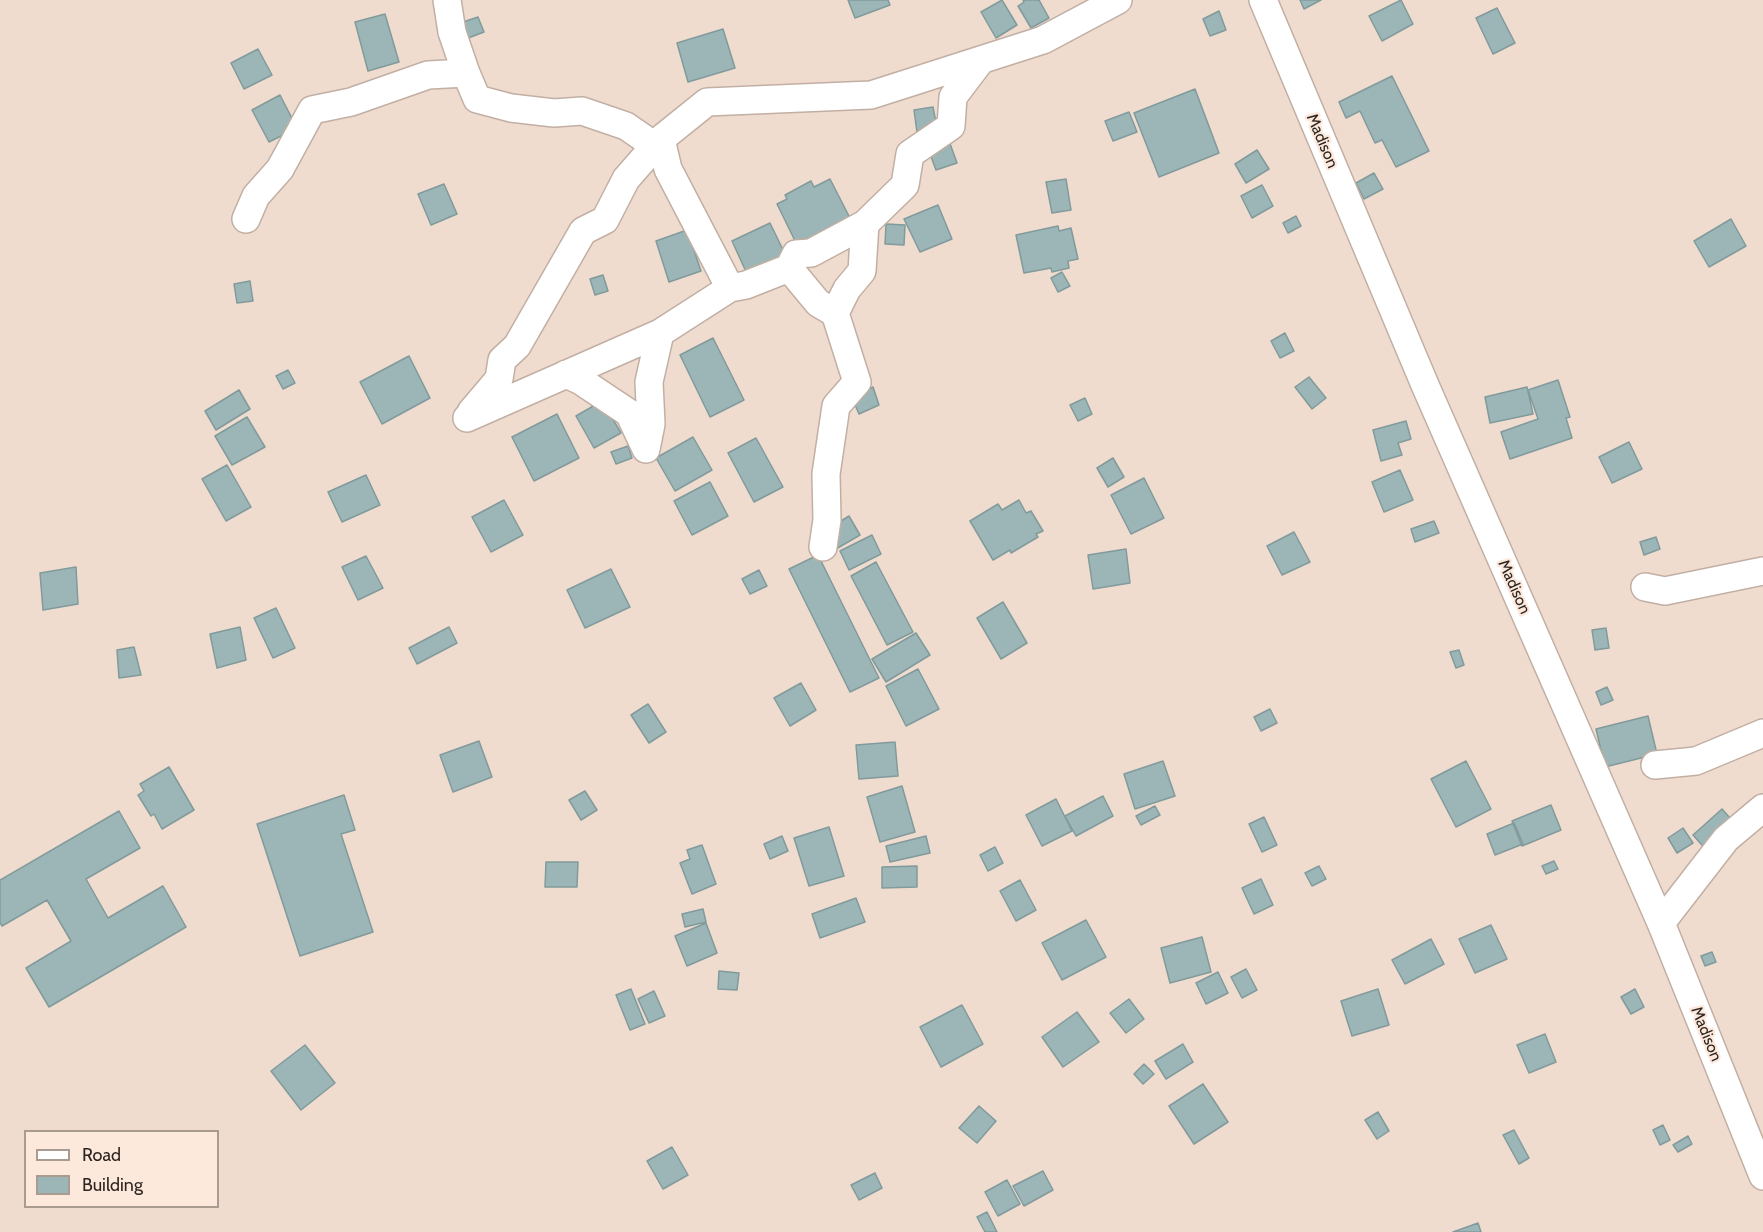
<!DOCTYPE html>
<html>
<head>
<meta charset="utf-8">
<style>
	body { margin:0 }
	#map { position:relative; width:1763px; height:1232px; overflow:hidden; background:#f0dccf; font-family:Cabin,sans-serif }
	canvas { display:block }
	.legend { position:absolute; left:24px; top:1130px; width:195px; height:78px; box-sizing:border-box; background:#fde9dc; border:2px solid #aa9b91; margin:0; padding:8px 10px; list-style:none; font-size:18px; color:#2d2521 }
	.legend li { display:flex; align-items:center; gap:12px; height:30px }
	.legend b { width:30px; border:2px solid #aa9b91 }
</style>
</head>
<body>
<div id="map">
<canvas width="1763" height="1232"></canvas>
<ul class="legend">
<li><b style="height:8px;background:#fff"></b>Road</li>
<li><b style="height:16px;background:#9cb6b7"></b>Building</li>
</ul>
</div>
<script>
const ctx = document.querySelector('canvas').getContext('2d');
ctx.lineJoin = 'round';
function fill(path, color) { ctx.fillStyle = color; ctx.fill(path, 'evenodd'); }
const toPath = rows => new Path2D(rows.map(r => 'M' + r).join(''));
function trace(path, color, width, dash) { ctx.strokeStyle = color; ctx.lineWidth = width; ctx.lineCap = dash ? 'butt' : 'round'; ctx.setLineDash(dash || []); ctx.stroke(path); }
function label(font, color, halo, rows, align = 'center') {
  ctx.font = font + ' Cabin,sans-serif'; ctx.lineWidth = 4.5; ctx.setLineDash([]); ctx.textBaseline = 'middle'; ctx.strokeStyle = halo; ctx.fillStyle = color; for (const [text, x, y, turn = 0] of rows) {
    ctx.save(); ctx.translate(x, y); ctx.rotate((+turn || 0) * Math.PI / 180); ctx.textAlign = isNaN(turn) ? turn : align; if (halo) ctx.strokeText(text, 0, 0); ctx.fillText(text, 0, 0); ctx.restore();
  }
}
const building = toPath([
	[848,0,888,0,890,5,855,18,848,0],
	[1002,0,1017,25,996,38,981,12,1002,0],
	[1023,0,1039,0,1049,18,1031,28,1018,6,1024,2,1023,0],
	[1300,0,1321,0,1304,9,1300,0],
	[1401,0,1413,24,1382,41,1369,16,1401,0],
	[1497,8,1515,43,1493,54,1476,18,1497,8],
	[1219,11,1226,30,1210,36,1203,19,1219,11],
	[385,14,399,62,368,71,355,22,385,14],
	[478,17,484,32,463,40,457,24,478,17],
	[723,29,735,68,688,82,677,43,723,29],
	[258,49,272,75,244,89,231,63,258,49],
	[1392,76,1429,151,1396,167,1382,140,1375,143,1360,111,1346,118,1339,102,1392,76],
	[1195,89,1219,153,1159,177,1134,113,1195,89],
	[280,95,297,128,269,142,252,110,280,95],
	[933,107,937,128,917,132,914,110,933,107],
	[1129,112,1137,132,1113,141,1105,121,1129,112],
	[948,138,957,163,936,170,927,146,948,138],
	[1257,150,1269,169,1246,183,1235,164,1257,150],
	[1374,173,1383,189,1364,199,1356,183,1374,173],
	[830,179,851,220,798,247,777,204,787,199,785,195,811,181,814,187,830,179],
	[1066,179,1071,210,1052,213,1046,182,1066,179],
	[444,184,457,214,431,225,418,194,444,184],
	[1262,185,1273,206,1252,218,1241,196,1262,185],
	[938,205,952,239,920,252,904,219,938,205],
	[1296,216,1301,226,1288,233,1283,223,1296,216],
	[1731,219,1746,246,1709,267,1694,241,1731,219],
	[770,223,787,258,748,276,732,241,770,223],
	[886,224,905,225,904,245,885,244,886,224],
	[1058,226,1059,231,1071,228,1078,259,1068,261,1069,268,1052,272,1051,268,1024,273,1016,235,1058,226],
	[687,230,701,271,669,282,656,241,687,230],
	[1062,272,1070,286,1058,292,1051,278,1062,272],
	[603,275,608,291,595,295,590,279,603,275],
	[250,281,253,301,237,303,234,284,250,281],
	[1285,333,1294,351,1280,358,1271,341,1285,333],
	[713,338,744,400,710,417,680,355,713,338],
	[409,356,430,398,382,424,360,382,409,356],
	[288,370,295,383,283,389,276,376,288,370],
	[1309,377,1326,398,1312,409,1295,387,1309,377],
	[1558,380,1570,417,1566,418,1572,438,1510,459,1501,432,1538,419,1528,390,1558,380],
	[873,387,879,405,859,414,852,398,873,387],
	[1527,387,1533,414,1490,423,1485,397,1527,387],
	[239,390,250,409,216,430,205,411,239,390],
	[1085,398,1092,414,1078,421,1070,405,1085,398],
	[602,401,621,433,594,448,576,416,602,401],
	[557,414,579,458,534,481,512,437,557,414],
	[247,417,265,447,232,465,215,436,247,417],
	[1406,421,1411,439,1398,443,1402,455,1381,461,1373,430,1406,421],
	[693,437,712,470,675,491,656,458,693,437],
	[756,438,783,487,754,502,728,453,756,438],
	[1629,442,1642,469,1612,483,1599,457,1629,442],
	[628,446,632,458,616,464,611,452,628,446],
	[1113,458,1124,477,1108,487,1097,468,1113,458],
	[227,465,251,507,226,521,202,479,227,465],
	[1400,470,1413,500,1384,512,1372,482,1400,470],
	[366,475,380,505,342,522,328,492,366,475],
	[1144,478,1164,518,1131,534,1111,495,1144,478],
	[710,482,728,516,692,535,674,501,710,482],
	[504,500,523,535,491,552,472,517,504,500],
	[1019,500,1026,513,1031,511,1043,531,1036,534,1038,537,1011,553,1010,550,993,560,970,521,998,504,1002,510,1019,500],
	[849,516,860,535,836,549,825,531,849,516],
	[1434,521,1439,533,1415,542,1411,529,1434,521],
	[1294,532,1310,562,1282,575,1267,546,1294,532],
	[872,535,881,554,849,570,840,551,872,535],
	[1656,537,1660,549,1644,555,1640,542,1656,537],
	[1126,549,1130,583,1093,589,1088,555,1126,549],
	[818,555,879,678,850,692,789,569,818,555],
	[366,556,383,588,358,600,342,567,366,556],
	[876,562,913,632,887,645,851,576,876,562],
	[76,567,78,604,43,610,40,573,76,567],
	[611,569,630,607,585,628,567,590,611,569],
	[759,570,767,586,750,594,742,579,759,570],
	[1003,602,1027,643,1001,659,977,618,1003,602],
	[276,608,295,648,273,658,254,618,276,608],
	[240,627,246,660,217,668,210,634,240,627],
	[449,627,457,643,417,664,409,648,449,627],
	[1606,628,1609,648,1595,650,1592,630,1606,628],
	[916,633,930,655,886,682,872,659,916,633],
	[134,647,141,675,119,678,117,650,134,647],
	[1459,650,1464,665,1456,668,1450,652,1459,650],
	[918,669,939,709,906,726,886,686,918,669],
	[801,683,816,710,790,726,774,698,801,683],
	[1607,687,1613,700,1601,705,1596,692,1607,687],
	[648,704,666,732,649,743,631,715,648,704],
	[1270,709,1277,723,1261,731,1254,717,1270,709],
	[1648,716,1657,754,1605,767,1596,729,1648,716],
	[479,741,492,777,453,792,440,755,479,741],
	[895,742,898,776,859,779,856,745,895,742],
	[1163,761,1175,796,1135,809,1124,774,1163,761],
	[1466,761,1491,809,1456,827,1431,779,1466,761],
	[169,767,194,810,162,829,154,814,151,816,138,795,144,791,140,784,169,767],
	[902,786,915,832,880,842,867,797,902,786],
	[585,791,597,810,581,820,569,800,585,791],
	[344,795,355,830,341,834,373,932,300,956,257,824,344,795],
	[1103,796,1113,816,1076,836,1065,816,1103,796],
	[1056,799,1072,831,1042,846,1026,815,1056,799],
	[1551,805,1561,830,1522,846,1512,821,1551,805],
	[1155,806,1160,815,1141,825,1136,816,1155,806],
	[1722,809,1746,836,1717,862,1693,835,1722,809],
	[119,811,140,848,86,879,108,918,163,886,186,927,49,1007,26,968,71,941,47,900,2,926,0,923,0,880,119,811],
	[1264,817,1277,845,1262,852,1249,824,1264,817],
	[1514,823,1523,844,1495,855,1487,834,1514,823],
	[829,827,844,876,809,886,794,838,829,827],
	[1683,828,1693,843,1677,853,1668,838,1683,828],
	[782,836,788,851,770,859,764,844,782,836],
	[926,836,930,853,890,862,886,846,926,836],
	[702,845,716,884,692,894,680,863,690,859,687,850,702,845],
	[995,847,1003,863,988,871,980,855,995,847],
	[1554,861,1558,869,1546,874,1542,866,1554,861],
	[546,862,578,862,577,887,545,887,546,862],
	[917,866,917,887,882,888,882,867,917,866],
	[1319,866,1326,879,1312,886,1305,873,1319,866],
	[1261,879,1273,905,1254,914,1242,888,1261,879],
	[1020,880,1036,910,1016,921,1000,891,1020,880],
	[856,898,865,922,820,938,812,914,856,898],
	[703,909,706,922,685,927,682,914,703,909],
	[1086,920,1106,957,1062,980,1042,943,1086,920],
	[706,923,717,953,687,966,675,936,706,923],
	[1491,925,1507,959,1475,973,1459,939,1491,925],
	[1202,937,1211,972,1170,983,1161,948,1202,937],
	[1431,939,1444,964,1405,984,1392,960,1431,939],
	[1712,952,1716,962,1705,966,1701,956,1712,952],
	[1246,969,1257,990,1242,998,1231,977,1246,969],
	[719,971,739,973,737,990,718,989,719,971],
	[1218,972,1228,993,1206,1004,1196,983,1218,972],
	[631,989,645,1024,630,1030,616,995,631,989],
	[1378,989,1389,1025,1352,1036,1341,1001,1378,989],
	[1635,989,1644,1007,1631,1014,1621,997,1635,989],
	[654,991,665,1016,649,1023,638,999,654,991],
	[1129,999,1144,1019,1126,1033,1110,1013,1129,999],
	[962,1005,983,1044,941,1067,920,1027,962,1005],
	[1077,1012,1099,1042,1063,1067,1042,1037,1077,1012],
	[1545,1034,1556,1062,1529,1073,1517,1045,1545,1034],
	[1183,1044,1193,1062,1166,1079,1155,1061,1183,1044],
	[305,1045,335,1083,301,1110,271,1071,305,1045],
	[1144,1064,1154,1074,1143,1084,1134,1074,1144,1064],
	[1203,1084,1228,1122,1194,1144,1169,1106,1203,1084],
	[979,1106,996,1121,977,1143,959,1128,979,1106],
	[1378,1112,1389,1131,1377,1139,1365,1120,1378,1112],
	[1663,1125,1670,1140,1660,1145,1653,1130,1663,1125],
	[1514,1130,1529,1158,1519,1164,1503,1135,1514,1130],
	[1688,1136,1692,1144,1678,1152,1673,1145,1688,1136],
	[672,1147,688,1175,663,1189,647,1161,672,1147],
	[1043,1171,1053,1190,1024,1206,1013,1186,1043,1171],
	[875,1173,882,1188,859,1200,851,1185,875,1173],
	[1007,1180,1020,1204,998,1216,985,1192,1007,1180],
	[987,1212,997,1232,985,1232,977,1217,987,1212],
	[1478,1223,1481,1232,1453,1232,1478,1223]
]);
fill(building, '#9cb6b7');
trace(building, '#819a9b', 1.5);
const minor = toPath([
	[447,0,452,32,466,73,477,99,511,108,554,113,582,111,626,126,655,146],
	[1263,0,1425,385,1661,923,1763,1176],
	[246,219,256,196,280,169,312,110,351,102,428,75,466,73],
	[789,268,796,254,811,253,865,224],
	[730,288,746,285,789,268,818,303,835,313,857,382,836,406,826,474,827,520,823,547],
	[835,313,847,289,862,271,865,224,905,185,910,154,951,126,953,97,981,60],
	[566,374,581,381,629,413,646,449,651,424,649,382,660,333],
	[471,412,499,379,502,360,517,346,583,231,605,220,626,179,661,139],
	[467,418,660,333,730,288,668,169,661,139,707,102,871,95,1043,40,1118,0],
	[1645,587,1665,591,1763,571],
	[1655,765,1696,761,1763,733],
	[1661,923,1726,839,1763,808]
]);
trace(minor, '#c2afa3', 30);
trace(minor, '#fff', 27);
label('16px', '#2d2521', '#fde9dc', [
	["Madison",1322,141,67],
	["Madison",1514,587,66],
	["Madison",1706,1034,68]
]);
</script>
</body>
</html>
